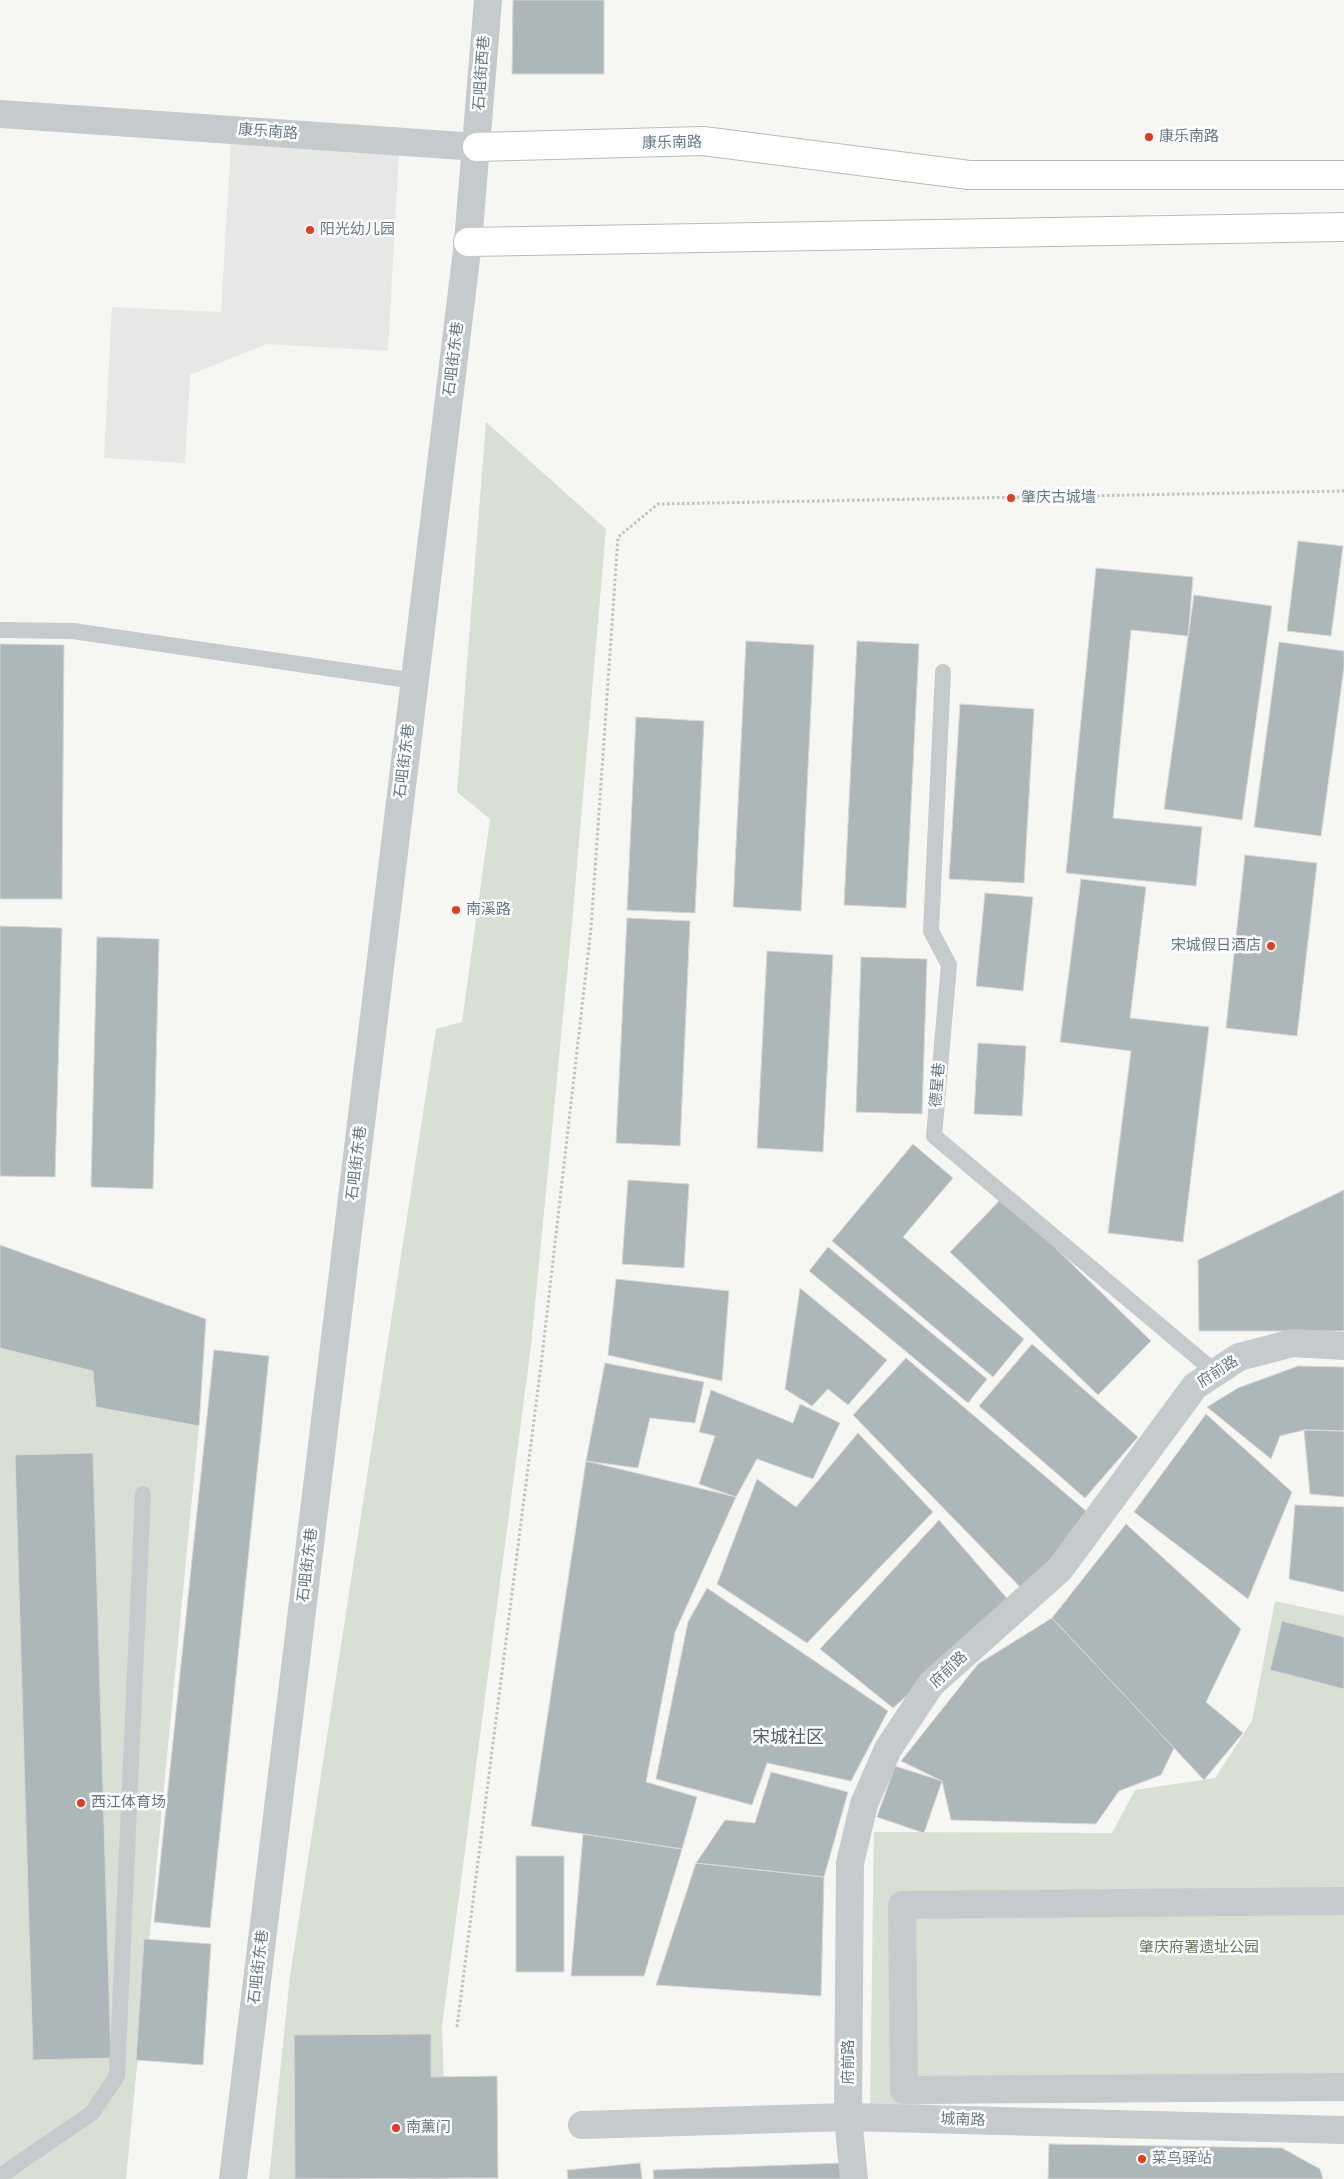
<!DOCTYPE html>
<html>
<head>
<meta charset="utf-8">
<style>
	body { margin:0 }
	canvas { display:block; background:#f6f6f2 }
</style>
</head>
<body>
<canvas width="1344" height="2179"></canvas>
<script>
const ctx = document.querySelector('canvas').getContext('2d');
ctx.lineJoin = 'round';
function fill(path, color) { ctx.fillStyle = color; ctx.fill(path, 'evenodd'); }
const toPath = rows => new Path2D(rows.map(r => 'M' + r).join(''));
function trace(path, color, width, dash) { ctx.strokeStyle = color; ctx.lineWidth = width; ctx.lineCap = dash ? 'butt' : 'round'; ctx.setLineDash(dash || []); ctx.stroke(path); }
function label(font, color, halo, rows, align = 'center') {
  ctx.font = font + ' Arial,"Noto Sans SC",sans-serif'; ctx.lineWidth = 5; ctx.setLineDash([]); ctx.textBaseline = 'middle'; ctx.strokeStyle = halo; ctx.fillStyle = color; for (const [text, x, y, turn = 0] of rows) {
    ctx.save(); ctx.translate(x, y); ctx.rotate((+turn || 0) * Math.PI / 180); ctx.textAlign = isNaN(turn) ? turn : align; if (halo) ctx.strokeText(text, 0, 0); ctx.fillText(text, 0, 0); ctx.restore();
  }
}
fill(toPath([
	[231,143,399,153,388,351,267,344,190,375,185,463,104,458,112,307,221,312]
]), '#e7e8e6');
fill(toPath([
	[486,422,606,529,572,923,531,1346,442,2026,447,2179,269,2179,290,1976,436,1029,462,1022,490,819,457,792],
	[0,1348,93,1371,96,1407,199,1426,126,2179,0,2179],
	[1275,1601,1344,1616,1344,2086,870,2107,874,1832,1112,1833,1135,1790,1215,1778,1252,1721]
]), '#d8dfd3');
const building = toPath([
	[513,0,604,0,604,74,512,74,513,0],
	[1298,541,1343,546,1331,636,1287,631,1298,541],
	[1096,568,1193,577,1188,636,1131,630,1113,818,1202,827,1196,886,1066,873,1096,568],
	[1194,595,1272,606,1242,820,1164,809,1194,595],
	[746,641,814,645,801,911,733,907,746,641],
	[857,641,919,644,906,908,844,905,857,641],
	[1279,642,1344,651,1344,667,1321,836,1254,827,1279,642],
	[0,644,64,645,62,899,0,899,0,644],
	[960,704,1034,709,1024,883,949,879,960,704],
	[636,717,704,721,695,913,627,910,636,717],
	[1245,855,1317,863,1297,1036,1226,1028,1245,855],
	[1081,879,1146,887,1130,1018,1209,1027,1183,1242,1108,1233,1131,1051,1060,1042,1081,879],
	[985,893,1033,897,1023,991,976,986,985,893],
	[627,918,690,921,680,1146,616,1143,627,918],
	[0,926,62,928,55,1177,0,1176,0,926],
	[97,937,159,939,153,1189,91,1187,97,937],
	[767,951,833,955,823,1152,757,1148,767,951],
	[861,957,927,959,922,1114,856,1112,861,957],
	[978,1043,1026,1046,1022,1116,974,1114,978,1043],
	[913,1144,953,1178,903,1237,1024,1339,993,1377,832,1241,913,1144],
	[628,1180,689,1184,684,1268,622,1264,628,1180],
	[1344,1190,1344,1331,1199,1331,1198,1260,1344,1190],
	[1003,1197,1151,1341,1098,1395,950,1252,1003,1197],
	[0,1245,206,1319,199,1426,96,1407,93,1371,0,1348,0,1245],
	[828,1247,987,1379,968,1403,809,1271,828,1247],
	[616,1279,729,1291,722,1381,608,1355,616,1279],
	[800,1288,887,1360,848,1405,828,1389,812,1406,785,1389,800,1288],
	[1032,1344,1138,1437,1085,1498,979,1406,1032,1344],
	[214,1350,269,1356,210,1928,154,1922,214,1350],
	[906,1358,1086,1511,1026,1593,853,1415,906,1358],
	[605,1363,704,1382,695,1423,650,1418,638,1468,586,1461,605,1363],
	[1298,1366,1344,1367,1344,1431,1304,1430,1280,1436,1271,1459,1207,1407,1238,1388,1298,1366],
	[711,1390,793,1423,800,1404,840,1423,813,1479,757,1459,736,1497,699,1484,715,1436,699,1432,711,1390],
	[1206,1414,1292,1492,1248,1599,1134,1512,1206,1414],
	[1304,1430,1344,1431,1344,1497,1310,1494,1304,1430],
	[858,1433,933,1512,807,1643,717,1584,757,1479,796,1507,858,1433],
	[93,1453,111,2058,33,2060,15,1455,93,1453],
	[586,1461,736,1497,675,1632,646,1782,697,1797,682,1849,531,1826,586,1461],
	[1295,1505,1344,1507,1344,1592,1289,1579,1295,1505],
	[939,1520,1011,1603,893,1708,820,1649,939,1520],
	[1126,1524,1241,1629,1206,1702,1243,1733,1204,1780,1052,1618,1126,1524],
	[707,1588,888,1711,851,1781,767,1763,752,1805,656,1779,688,1622,707,1588],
	[1052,1618,1174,1748,1161,1775,1119,1791,1096,1824,951,1820,942,1781,901,1761,978,1664,1052,1618],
	[1282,1621,1344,1637,1344,1689,1270,1670,1282,1621],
	[895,1766,942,1781,924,1833,877,1817,895,1766],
	[771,1772,848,1792,824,1877,696,1863,725,1820,755,1823,771,1772],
	[583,1834,682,1849,644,1976,571,1976,583,1834],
	[516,1856,564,1856,564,1972,516,1972,516,1856],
	[696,1863,824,1877,821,1996,656,1985,696,1863],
	[144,1939,211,1944,203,2065,136,2060,144,1939],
	[431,2034,431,2077,497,2076,498,2178,295,2179,294,2035,431,2034],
	[1049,2144,1282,2148,1320,2169,1323,2179,1048,2179,1049,2144],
	[640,2163,642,2179,568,2179,567,2170,640,2163],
	[843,2163,845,2179,654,2179,653,2170,843,2163]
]);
fill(building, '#acb7ba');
trace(building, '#d8d7d5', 1);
const secondary = toPath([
	[477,147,703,141,969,175,1344,175],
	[468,242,1344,227]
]);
trace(secondary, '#b5bcbf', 30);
trace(toPath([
	[457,2027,542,1357,591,928,618,537,658,504,1344,491]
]), '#bfc1c3', 3, [2.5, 2.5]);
trace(toPath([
	[0,630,73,631,415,681],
	[943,672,931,931,949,965,934,1136,1215,1372],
	[0,2176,92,2113,117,2076,143,1494]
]), '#c5cacc', 16);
trace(toPath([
	[0,114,477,147],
	[1344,1901,902,1905,904,2090,1344,2087],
	[582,2125,848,2117,1344,2130],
	[233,2179,468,242,488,0],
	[854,2179,848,2117,850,1863,864,1804,888,1749,931,1684,1060,1569,1195,1386,1239,1357,1293,1343,1344,1346]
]), '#c5cacc', 28);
trace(secondary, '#fff', 28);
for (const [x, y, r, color] of [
	[1149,137,5,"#f23617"],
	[310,230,5,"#f23617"],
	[1011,498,5,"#f23617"],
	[456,910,5,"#f23617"],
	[1271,946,5,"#f23617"],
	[81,1803,5,"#f23617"],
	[396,2128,5,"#f23617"],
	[1142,2159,5,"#f23617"]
]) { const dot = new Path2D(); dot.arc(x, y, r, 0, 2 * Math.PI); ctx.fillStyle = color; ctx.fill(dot); trace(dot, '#fff', 2); }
label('15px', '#637a86', '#fff', [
	["石咀街西巷",482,73,-86],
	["康乐南路",268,132,4],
	["康乐南路",672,143,-1],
	["石咀街东巷",454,359,-83],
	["石咀街东巷",405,761,-83],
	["德星巷",938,1085,-85],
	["石咀街东巷",357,1163,-83],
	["府前路",1218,1372,-33],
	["石咀街东巷",308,1565,-83],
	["府前路",949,1670,-44],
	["石咀街东巷",259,1967,-83],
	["府前路",849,2062,-90],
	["城南路",963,2120,2]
]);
label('15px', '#637a86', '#fff', [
	["康乐南路",1159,137],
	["阳光幼儿园",320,230],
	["肇庆古城墙",1021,498],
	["南溪路",466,910],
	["宋城假日酒店",1261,946,"right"],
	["西江体育场",91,1803],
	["南薰门",406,2128],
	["菜鸟驿站",1152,2159]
], 'left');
label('15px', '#66785e', '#fff', [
	["肇庆府署遗址公园",1199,1948]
]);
label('18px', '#51626b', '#fff', [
	["宋城社区",788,1738]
]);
</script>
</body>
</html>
